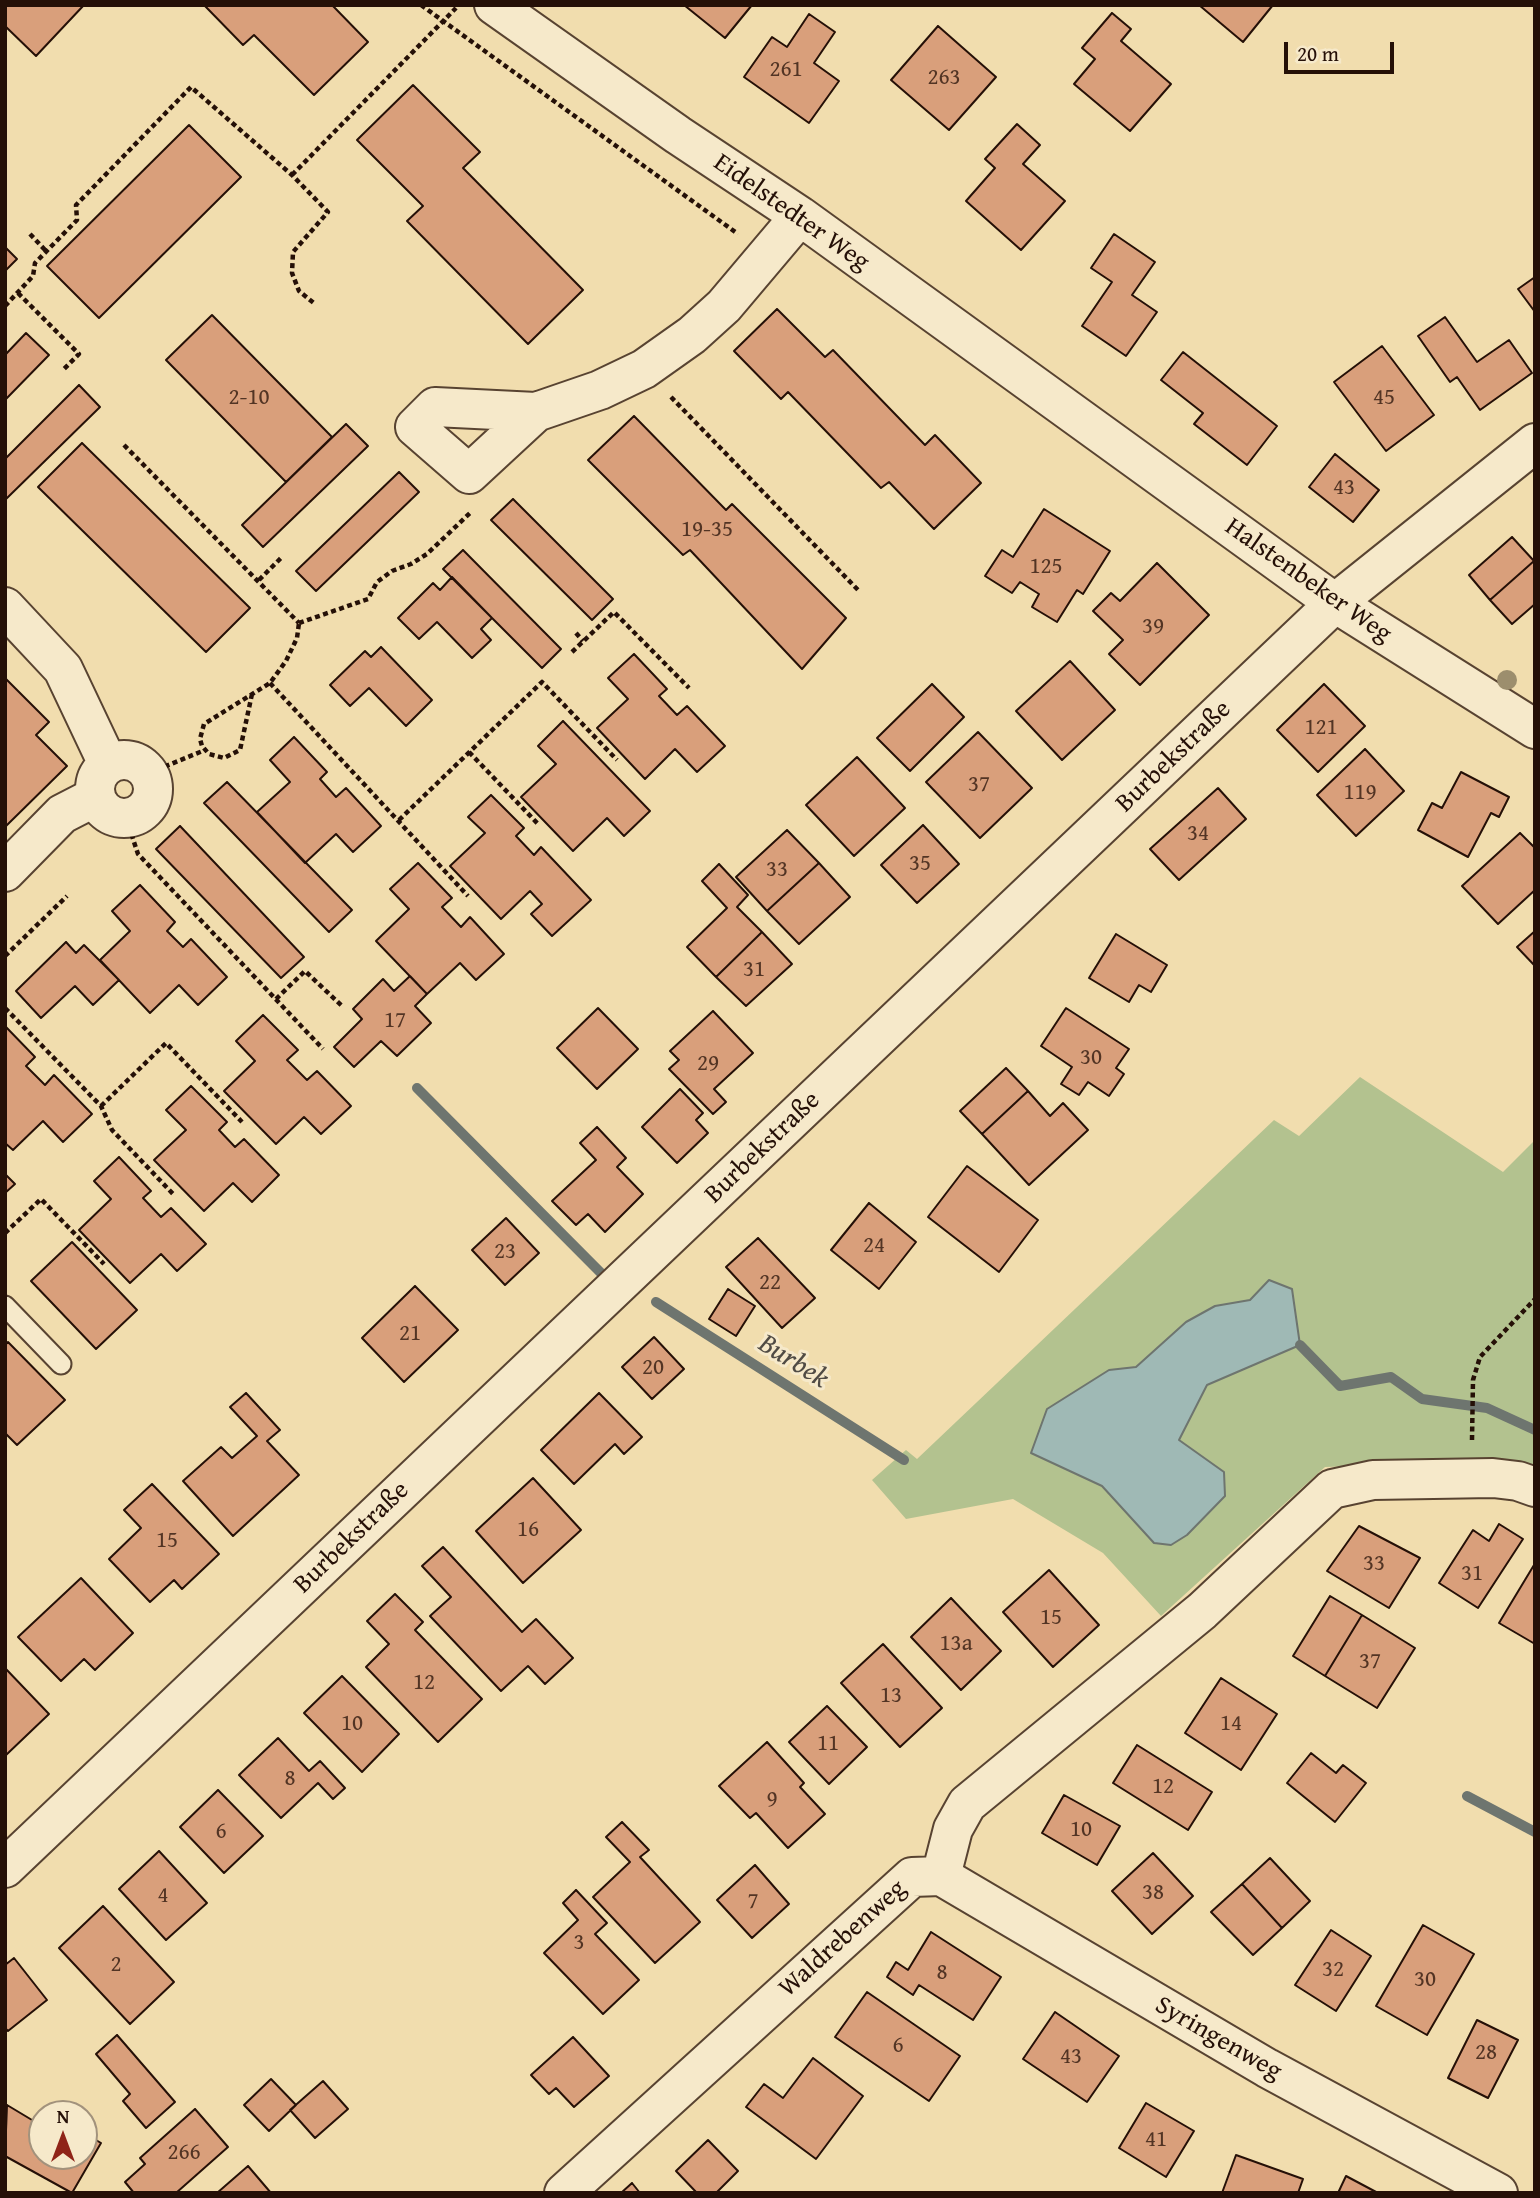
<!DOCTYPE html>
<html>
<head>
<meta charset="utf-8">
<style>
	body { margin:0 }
	#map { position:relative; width:1540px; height:2198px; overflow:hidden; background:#f1ddae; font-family:"Gentium Book Plus",serif }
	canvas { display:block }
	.frame { position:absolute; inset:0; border:7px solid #251007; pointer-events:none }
	.north { position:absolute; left:28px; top:2100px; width:70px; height:70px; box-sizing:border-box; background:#f6e9ca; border:2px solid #a2927c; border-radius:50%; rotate:0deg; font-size:19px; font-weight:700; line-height:28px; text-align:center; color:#251007 }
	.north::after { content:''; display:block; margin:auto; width:24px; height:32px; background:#8f2418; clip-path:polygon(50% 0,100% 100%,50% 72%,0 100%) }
	.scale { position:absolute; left:1284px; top:42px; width:110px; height:32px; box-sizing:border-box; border:4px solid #251007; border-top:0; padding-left:9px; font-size:21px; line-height:24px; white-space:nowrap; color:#251007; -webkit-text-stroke:5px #f6e9ca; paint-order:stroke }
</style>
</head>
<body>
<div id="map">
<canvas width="1540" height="2198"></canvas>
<div class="frame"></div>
<div class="north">N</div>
<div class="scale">20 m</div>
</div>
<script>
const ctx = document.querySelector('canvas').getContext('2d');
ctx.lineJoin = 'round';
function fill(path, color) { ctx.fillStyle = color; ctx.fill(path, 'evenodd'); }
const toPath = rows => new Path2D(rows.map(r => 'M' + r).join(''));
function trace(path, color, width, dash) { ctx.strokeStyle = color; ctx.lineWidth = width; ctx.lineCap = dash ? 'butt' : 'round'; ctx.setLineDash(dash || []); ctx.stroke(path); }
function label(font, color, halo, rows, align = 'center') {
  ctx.font = font + ' "Gentium Book Plus",serif'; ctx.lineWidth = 6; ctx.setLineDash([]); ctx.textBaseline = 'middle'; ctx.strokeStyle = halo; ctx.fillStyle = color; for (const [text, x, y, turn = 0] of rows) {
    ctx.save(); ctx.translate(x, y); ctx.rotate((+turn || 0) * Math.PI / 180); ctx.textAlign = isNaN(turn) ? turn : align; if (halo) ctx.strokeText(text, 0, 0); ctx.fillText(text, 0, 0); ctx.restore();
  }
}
fill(toPath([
	[1360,1077,1503,1172,1535,1140,1535,1472,1512,1461,1325,1467,1161,1616,1103,1553,1013,1499,906,1519,872,1480,906,1450,917,1459,1274,1120,1299,1136]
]), '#b3c28f');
const water = toPath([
	[1269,1280,1292,1289,1300,1345,1207,1385,1179,1440,1224,1472,1225,1496,1187,1535,1171,1545,1154,1543,1102,1486,1031,1453,1047,1409,1109,1370,1136,1367,1186,1322,1215,1306,1250,1300,1269,1280]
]);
fill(water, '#9fb9b5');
trace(water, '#6e756f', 2);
trace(toPath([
	[417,1088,601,1273],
	[656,1302,904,1460],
	[1300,1345,1340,1386,1391,1377,1422,1399,1487,1408,1535,1430],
	[1467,1796,1535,1832]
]), '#6e756f', 10);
const building = toPath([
	[5,5,84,5,36,56,5,26,5,5],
	[204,5,332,5,368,42,314,95,254,35,243,45,204,5],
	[684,5,752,5,725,38,684,5],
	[1199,5,1273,5,1243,42,1199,5],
	[1112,13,1131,29,1121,41,1171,84,1130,131,1074,84,1095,59,1082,48,1112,13],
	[809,14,835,32,814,63,839,81,809,123,744,77,772,37,787,47,809,14],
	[938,26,996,77,949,130,891,80,938,26],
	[413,85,480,152,463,168,583,290,528,344,407,221,423,206,357,140,413,85],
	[1017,124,1040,145,1023,164,1065,201,1021,250,966,201,995,168,985,159,1017,124],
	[189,125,241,177,99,318,47,266,189,125],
	[1114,234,1155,262,1132,295,1157,312,1126,356,1082,326,1112,282,1091,268,1114,234],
	[5,247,17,259,5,271,5,247],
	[1535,277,1535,312,1518,289,1535,277],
	[777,309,825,357,833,350,925,445,935,435,981,483,934,529,889,482,881,488,788,392,781,399,734,351,777,309],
	[212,315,332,437,286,482,166,360,212,315],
	[1445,317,1477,362,1509,340,1532,373,1480,410,1457,377,1450,382,1418,336,1445,317],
	[26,333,49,355,5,400,5,355,26,333],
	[1382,346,1434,415,1386,451,1334,382,1382,346],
	[1183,352,1277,426,1247,465,1194,424,1203,413,1161,380,1183,352],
	[79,385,100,407,5,500,5,459,79,385],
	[634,416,726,510,732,504,846,618,802,669,690,550,683,555,588,460,634,416],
	[346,424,368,446,263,547,242,525,346,424],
	[82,443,250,608,206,652,38,487,82,443],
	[1335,454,1379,490,1353,522,1309,487,1335,454],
	[399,472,419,492,316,591,296,571,399,472],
	[513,499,613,599,592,620,491,520,513,499],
	[1044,509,1110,551,1083,594,1077,590,1057,622,1032,607,1039,594,1020,582,1012,593,985,576,1002,550,1013,557,1044,509],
	[1512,537,1534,561,1490,600,1469,575,1512,537],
	[463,550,561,649,542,668,443,569,463,550],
	[1534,561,1535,604,1512,624,1490,600,1534,561],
	[1157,563,1209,615,1140,685,1109,654,1123,640,1093,611,1111,593,1120,601,1157,563],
	[452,577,492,618,481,629,491,640,472,658,437,622,419,639,398,618,433,583,440,590,452,577],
	[381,647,432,700,406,726,369,688,350,706,330,685,365,651,371,657,381,647],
	[634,654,667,689,659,696,677,715,687,706,725,746,697,772,675,749,645,779,597,728,628,699,608,678,634,654],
	[1070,661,1115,710,1062,760,1016,711,1070,661],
	[5,678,49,722,36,735,67,766,5,827,5,678],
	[932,684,964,717,910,771,877,738,932,684],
	[1324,684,1365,726,1318,772,1277,730,1324,684],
	[563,721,650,811,624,836,607,818,573,851,521,797,556,764,538,746,563,721],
	[978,732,1032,788,980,838,926,782,978,732],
	[294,737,327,772,320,779,336,797,346,788,381,826,353,852,336,834,305,863,257,812,290,782,270,760,294,737],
	[1365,749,1404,791,1356,836,1317,795,1365,749],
	[857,757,905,808,854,856,806,805,857,757],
	[1461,772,1509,797,1499,817,1491,813,1468,857,1418,830,1432,803,1442,808,1461,772],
	[227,782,352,910,329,932,204,803,227,782],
	[1218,788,1246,819,1179,880,1150,849,1218,788],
	[491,795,524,828,516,836,534,855,541,847,591,900,552,936,531,914,542,904,530,891,501,919,450,866,485,833,468,817,491,795],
	[923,825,959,864,917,903,881,865,923,825],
	[180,826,304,957,281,978,156,849,180,826],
	[787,830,819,863,767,911,736,877,787,830],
	[1520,833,1535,848,1535,890,1498,924,1462,886,1520,833],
	[418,863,452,898,442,907,461,927,470,917,504,954,476,980,460,963,427,994,376,941,409,909,390,889,418,863],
	[819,863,850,897,799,944,767,911,819,863],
	[719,864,748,895,737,907,762,932,716,977,687,947,727,908,702,881,719,864],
	[140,885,175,922,167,931,183,947,191,939,227,977,198,1005,179,985,150,1013,100,960,130,931,112,911,140,885],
	[1535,931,1535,966,1517,947,1535,931],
	[762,932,792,964,746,1006,716,977,762,932],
	[1116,934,1167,965,1151,992,1139,985,1129,1002,1089,978,1116,934],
	[66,942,76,953,84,945,119,980,93,1005,75,986,41,1018,16,991,66,942],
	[410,976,427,994,415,1006,431,1023,397,1056,381,1041,354,1067,334,1047,362,1019,353,1009,383,979,394,991,410,976],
	[598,1008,638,1049,597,1089,557,1048,598,1008],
	[1066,1008,1129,1049,1116,1068,1124,1074,1109,1096,1088,1082,1079,1095,1061,1084,1072,1067,1041,1046,1066,1008],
	[713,1011,753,1053,714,1089,726,1102,713,1114,669,1069,679,1060,670,1051,713,1011],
	[263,1015,298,1050,287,1060,307,1080,317,1071,351,1106,321,1134,304,1117,276,1144,224,1091,255,1061,236,1041,263,1015],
	[5,1026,35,1057,26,1066,45,1085,54,1075,92,1114,63,1142,43,1121,13,1150,5,1143,5,1026],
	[1006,1068,1028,1091,982,1134,960,1111,1006,1068],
	[191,1086,227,1122,219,1130,235,1147,244,1139,279,1175,252,1202,233,1183,204,1211,154,1160,186,1130,166,1110,191,1086],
	[680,1089,703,1113,696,1120,708,1133,677,1163,642,1127,680,1089],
	[1028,1091,1050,1116,1063,1103,1088,1130,1029,1185,982,1134,1028,1091],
	[597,1127,626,1158,617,1167,643,1194,605,1232,588,1214,576,1225,552,1201,596,1160,580,1143,597,1127],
	[119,1157,151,1191,143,1198,161,1217,171,1208,206,1244,177,1271,161,1254,130,1283,79,1230,111,1199,94,1181,119,1157],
	[967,1166,1038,1220,999,1272,928,1217,967,1166],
	[5,1174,15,1184,5,1193,5,1174],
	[869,1203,916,1242,879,1289,831,1250,869,1203],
	[506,1218,539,1253,505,1285,472,1250,506,1218],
	[758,1238,815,1298,782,1328,726,1267,758,1238],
	[72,1242,137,1310,96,1349,31,1281,72,1242],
	[415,1286,458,1330,404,1382,362,1338,415,1286],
	[728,1289,755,1306,736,1336,709,1319,728,1289],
	[654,1337,684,1369,652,1399,622,1367,654,1337],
	[8,1342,65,1400,17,1445,5,1433,5,1345,8,1342],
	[246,1393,280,1430,267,1441,299,1475,233,1536,183,1481,221,1447,232,1458,257,1436,230,1407,246,1393],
	[599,1393,642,1437,624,1454,615,1444,574,1484,541,1450,599,1393],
	[533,1478,581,1530,523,1583,476,1531,533,1478],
	[152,1484,219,1554,182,1589,174,1580,150,1602,109,1559,141,1528,124,1510,152,1484],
	[1499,1524,1523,1539,1478,1608,1439,1583,1473,1530,1489,1541,1499,1524],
	[1359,1526,1420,1558,1389,1608,1327,1571,1359,1526],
	[443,1547,522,1632,536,1619,573,1658,545,1684,528,1666,501,1691,430,1616,451,1597,422,1566,443,1547],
	[1534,1565,1535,1565,1535,1644,1499,1623,1534,1565],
	[1049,1570,1099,1625,1053,1667,1003,1612,1049,1570],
	[81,1578,133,1633,95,1670,84,1659,61,1681,18,1637,81,1578],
	[395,1594,423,1622,415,1630,482,1699,438,1742,366,1667,389,1644,367,1621,395,1594],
	[1330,1596,1362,1615,1325,1676,1293,1656,1330,1596],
	[951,1598,1001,1651,961,1690,911,1637,951,1598],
	[1362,1615,1415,1648,1377,1708,1325,1676,1362,1615],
	[883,1644,942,1708,900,1747,841,1683,883,1644],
	[5,1668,49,1714,5,1756,5,1668],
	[342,1676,399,1734,362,1772,304,1713,342,1676],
	[1221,1678,1277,1714,1241,1770,1185,1733,1221,1678],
	[827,1706,867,1747,829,1784,789,1742,827,1706],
	[278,1738,309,1771,320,1761,345,1788,333,1799,318,1783,281,1818,239,1775,278,1738],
	[767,1742,804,1783,800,1787,825,1814,788,1848,756,1813,750,1818,719,1786,767,1742],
	[1137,1745,1212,1792,1188,1830,1113,1783,1137,1745],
	[1311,1753,1336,1773,1343,1765,1366,1783,1335,1822,1287,1783,1311,1753],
	[218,1790,263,1836,224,1873,180,1827,218,1790],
	[1064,1795,1120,1826,1097,1865,1042,1833,1064,1795],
	[622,1822,649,1850,640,1857,700,1922,655,1963,593,1897,630,1862,606,1837,622,1822],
	[159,1851,207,1903,166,1940,119,1889,159,1851],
	[1153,1853,1193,1896,1152,1934,1112,1891,1153,1853],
	[1270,1858,1310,1901,1282,1928,1242,1884,1270,1858],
	[755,1865,789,1904,752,1938,717,1900,755,1865],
	[1242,1884,1282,1928,1253,1955,1211,1912,1242,1884],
	[576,1890,607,1923,595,1934,639,1980,603,2014,544,1953,578,1920,563,1903,576,1890],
	[103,1906,174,1982,130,2024,59,1948,103,1906],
	[1423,1925,1474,1954,1427,2035,1376,2006,1423,1925],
	[1331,1930,1371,1956,1336,2011,1295,1985,1331,1930],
	[931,1932,1001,1977,973,2020,919,1985,913,1995,887,1977,896,1962,908,1970,931,1932],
	[14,1958,47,2000,8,2031,5,2028,5,1965,14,1958],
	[867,1992,960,2056,929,2101,835,2037,867,1992],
	[1055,2012,1119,2056,1087,2102,1023,2059,1055,2012],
	[1477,2020,1518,2040,1488,2098,1448,2078,1477,2020],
	[117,2035,175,2102,146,2128,123,2101,130,2094,96,2054,117,2035],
	[573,2037,609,2076,574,2107,556,2088,549,2094,531,2075,573,2037],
	[813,2058,863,2096,816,2159,746,2107,764,2084,783,2098,813,2058],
	[271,2079,296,2105,269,2131,244,2105,271,2079],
	[323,2081,348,2109,315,2138,290,2110,323,2081],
	[1146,2103,1194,2131,1166,2177,1119,2148,1146,2103],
	[7,2105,42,2126,42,2156,84,2156,84,2133,101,2143,72,2193,5,2156,7,2105],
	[195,2109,228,2147,176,2193,134,2193,125,2182,145,2164,140,2158,195,2109],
	[708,2140,738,2171,716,2193,697,2193,676,2171,708,2140],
	[1236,2155,1303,2179,1298,2193,1222,2193,1236,2155],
	[248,2166,271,2193,217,2193,248,2166],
	[1346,2176,1378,2193,1338,2193,1346,2176],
	[632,2183,640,2193,621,2193,632,2183]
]);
fill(building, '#d99f7b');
trace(building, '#251007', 2);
const lane = toPath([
	[5,1306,61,1364]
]);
const street = toPath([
	[494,5,678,135,800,216,1335,603,1535,729],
	[536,412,469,474,415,427,435,407,536,412,600,390,644,369,692,335,724,306,800,216],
	[5,607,63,669,108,764],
	'95 789a29 29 0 1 1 58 0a29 29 0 1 1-58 0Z',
	[5,872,62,814,95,797],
	[5,1868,1335,603,1535,443],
	[941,1876,1267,2068,1498,2193],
	[564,2193,912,1877,941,1876,953,1829,967,1804,1202,1611,1332,1489,1373,1480,1493,1478,1518,1481,1535,1487]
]);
trace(lane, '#584331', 23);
trace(street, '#584331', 42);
trace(toPath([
	[421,5,738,234],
	[292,175,456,8],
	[30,234,46,251],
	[18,293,79,354,63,370],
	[5,306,33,276,35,263,77,220,76,205,191,87,292,175,328,212,293,252,292,273,299,291,315,304],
	[671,397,860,592],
	[124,445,299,623],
	[259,580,283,556],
	[299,623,368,599,377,582,392,571,411,564,427,554,470,513],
	[576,633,583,641],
	[572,652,614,612,689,688],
	[270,683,468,896],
	[252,694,240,750,224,758,209,754,202,746,200,739,204,724,270,683,286,661,297,638,299,623],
	[469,752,538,824],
	[149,773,205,750],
	[126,818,138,854,323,1049],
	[399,820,542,682,617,760],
	[5,956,67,896],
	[276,999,305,971,342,1006],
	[5,1008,101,1106,112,1130,175,1196],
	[101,1106,166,1043,242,1122],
	[5,1233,41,1199,104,1264],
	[1472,1440,1473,1380,1480,1357,1535,1299]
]), '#251007', 4.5, [5, 3.5]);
trace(lane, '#f6e9ca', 19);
trace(street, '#f6e9ca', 38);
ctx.fillStyle = '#9c8e6d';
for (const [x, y] of [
	[1507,680]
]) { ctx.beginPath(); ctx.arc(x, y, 10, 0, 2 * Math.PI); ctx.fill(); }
label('23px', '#523424', null, [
	["261",786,70],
	["263",944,78],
	["2-10",249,398],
	["45",1384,398],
	["43",1344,488],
	["19-35",707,530],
	["125",1046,567],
	["39",1153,627],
	["121",1321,728],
	["37",979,785],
	["119",1360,793],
	["34",1198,834],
	["35",920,864],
	["33",777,870],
	["31",754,970],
	["17",395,1021],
	["30",1091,1058],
	["29",708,1064],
	["24",874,1246],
	["23",505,1252],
	["22",770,1283],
	["21",410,1334],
	["20",653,1368],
	["16",528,1530],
	["15",167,1541],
	["33",1374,1564],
	["31",1472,1574],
	["15",1051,1618],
	["13a",956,1644],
	["37",1370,1662],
	["12",424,1683],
	["13",891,1696],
	["10",352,1724],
	["14",1231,1724],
	["11",828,1744],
	["8",290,1779],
	["12",1163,1787],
	["9",772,1800],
	["10",1081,1830],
	["6",221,1832],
	["38",1153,1893],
	["4",163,1896],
	["7",753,1902],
	["3",579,1943],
	["2",116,1965],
	["32",1333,1970],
	["8",942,1973],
	["30",1425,1980],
	["6",898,2046],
	["28",1486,2053],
	["43",1071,2057],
	["41",1156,2140],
	["266",184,2153]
]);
label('26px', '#251007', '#f6e9ca', [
	["Eidelstedter Weg",791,213,35],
	["Halstenbeker Weg",1308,581,35],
	["Burbekstraße",1174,757,-44],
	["Burbekstraße",763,1148,-44],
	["Burbekstraße",352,1538,-44],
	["Waldrebenweg",843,1939,-42],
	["Syringenweg",1218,2039,30]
]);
label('italic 28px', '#504b44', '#f6e9ca', [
	["Burbek",793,1362,32]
]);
</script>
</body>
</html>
